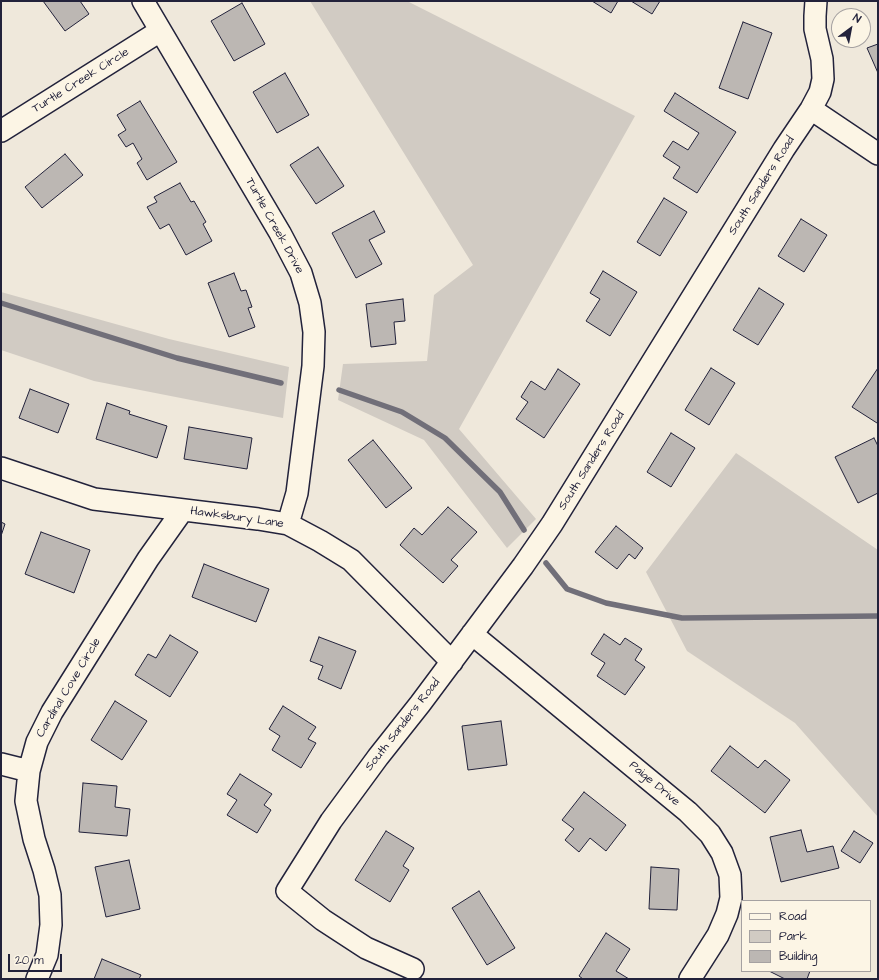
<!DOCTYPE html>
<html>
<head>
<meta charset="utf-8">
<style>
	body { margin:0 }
	#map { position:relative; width:879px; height:980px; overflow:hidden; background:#efe8db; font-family:"Architects Daughter",sans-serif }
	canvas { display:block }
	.frame { position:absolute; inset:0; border:2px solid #22223b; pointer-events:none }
	.legend { position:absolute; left:741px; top:900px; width:130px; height:72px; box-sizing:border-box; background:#fcf5e5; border:1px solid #a5a1a1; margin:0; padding:5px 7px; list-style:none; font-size:12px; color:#22223b }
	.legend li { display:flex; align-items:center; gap:8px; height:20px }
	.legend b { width:20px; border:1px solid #a5a1a1 }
	.north { position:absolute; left:831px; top:8px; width:40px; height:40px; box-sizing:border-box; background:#fcf5e5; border:1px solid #a5a1a1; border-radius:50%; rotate:32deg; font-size:11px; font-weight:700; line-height:16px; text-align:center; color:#22223b }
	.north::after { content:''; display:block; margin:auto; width:14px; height:18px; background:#22223b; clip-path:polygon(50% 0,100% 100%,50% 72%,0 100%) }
	.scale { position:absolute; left:8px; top:954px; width:54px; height:18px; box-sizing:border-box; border:2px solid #22223b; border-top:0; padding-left:5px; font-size:12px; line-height:14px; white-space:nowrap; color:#22223b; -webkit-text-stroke:3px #fcf5e5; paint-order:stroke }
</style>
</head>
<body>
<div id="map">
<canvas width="879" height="980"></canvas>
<div class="frame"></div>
<ul class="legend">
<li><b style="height:5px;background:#fcf5e5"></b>Road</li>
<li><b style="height:11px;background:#d1cbc3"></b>Park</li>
<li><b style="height:11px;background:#bcb7b3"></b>Building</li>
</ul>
<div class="north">N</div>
<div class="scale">20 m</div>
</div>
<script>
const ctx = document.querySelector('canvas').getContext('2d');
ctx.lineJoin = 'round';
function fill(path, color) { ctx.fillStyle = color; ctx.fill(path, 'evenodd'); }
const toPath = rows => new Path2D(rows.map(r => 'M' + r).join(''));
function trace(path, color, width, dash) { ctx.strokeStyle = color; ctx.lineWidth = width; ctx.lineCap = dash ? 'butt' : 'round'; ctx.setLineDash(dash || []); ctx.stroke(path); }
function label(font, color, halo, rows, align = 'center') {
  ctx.font = font + ' "Architects Daughter",sans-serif'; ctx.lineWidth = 4; ctx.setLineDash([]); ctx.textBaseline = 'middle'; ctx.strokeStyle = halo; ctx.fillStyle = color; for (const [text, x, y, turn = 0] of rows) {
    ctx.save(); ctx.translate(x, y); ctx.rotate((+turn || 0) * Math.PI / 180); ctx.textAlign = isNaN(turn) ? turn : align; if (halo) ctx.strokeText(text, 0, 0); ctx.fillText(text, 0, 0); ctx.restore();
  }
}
fill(toPath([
	[310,1,407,1,635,116,459,429,536,519,507,548,424,440,338,400,343,364,427,361,434,295,473,265],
	[1,292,169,339,289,367,283,418,94,381,1,350],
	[736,453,878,550,878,817,795,723,687,651,646,572]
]), '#d1cbc3');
trace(toPath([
	[1,303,177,358,281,383],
	[339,390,402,412,445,438,500,492,524,530],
	[546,563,567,589,606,603,682,618,878,616]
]), '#716f79', 5.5);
const building = toPath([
	[43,1,80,1,89,14,65,31,43,1],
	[592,1,618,1,611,13,592,1],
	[631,1,660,1,652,14,631,1],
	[242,3,265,44,234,61,211,21,242,3],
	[743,22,772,33,748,99,719,88,743,22],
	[878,44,878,73,867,48,878,44],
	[285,73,309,115,277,133,253,92,285,73],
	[675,93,736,132,697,193,673,178,680,167,663,156,673,141,688,150,699,133,664,111,675,93],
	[140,101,177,162,147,180,137,163,142,159,133,143,126,147,118,135,126,130,117,115,140,101],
	[318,147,344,186,316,204,290,165,318,147],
	[65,154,83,175,42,208,25,187,65,154],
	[180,183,191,202,194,201,206,222,203,224,212,241,186,255,169,224,160,229,147,207,157,202,154,197,180,183],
	[664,198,687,212,660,256,637,242,664,198],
	[374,211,385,232,369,240,382,264,356,278,332,233,374,211],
	[801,219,827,235,804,272,778,256,801,219],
	[603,271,637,292,610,336,586,321,600,299,590,293,603,271],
	[234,273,241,291,246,290,252,307,248,308,255,327,229,337,208,283,234,273],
	[759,288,784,304,758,345,733,330,759,288],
	[403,299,405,321,394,322,396,344,371,347,366,304,403,299],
	[711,368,735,383,709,425,685,410,711,368],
	[878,368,878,422,877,423,852,407,878,368],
	[558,369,580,384,544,438,516,419,528,402,521,397,531,381,545,390,558,369],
	[30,389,69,404,58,433,19,418,30,389],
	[107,403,130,411,129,414,167,426,157,458,96,439,107,403],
	[189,427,252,438,247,469,184,459,189,427],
	[671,433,695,448,671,487,647,472,671,433],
	[874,438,878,446,878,493,858,503,835,457,874,438],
	[373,440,412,488,386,508,348,460,373,440],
	[448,507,477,532,451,560,458,566,443,583,400,545,414,528,422,535,448,507],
	[1,522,5,524,1,536,1,522],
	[616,526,643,548,635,559,629,554,617,569,595,552,616,526],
	[41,532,90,550,74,593,25,574,41,532],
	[204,564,269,589,256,622,192,597,204,564],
	[604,634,620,645,625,638,642,649,635,660,645,667,625,695,597,676,605,663,591,654,604,634],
	[170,635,198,652,170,697,135,675,148,654,156,658,170,635],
	[319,637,356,651,341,689,318,679,323,666,310,661,319,637],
	[115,701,147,721,122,760,91,740,115,701],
	[283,706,316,727,308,739,316,743,301,768,272,750,280,736,269,729,283,706],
	[501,721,507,765,468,770,462,726,501,721],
	[730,746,758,768,765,760,790,780,765,813,711,771,730,746],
	[240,774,272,794,264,805,271,810,257,833,227,815,237,800,227,794,240,774],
	[83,783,117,786,115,807,130,809,127,836,79,832,83,783],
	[584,792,626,825,606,851,590,838,579,852,565,840,574,829,562,820,584,792],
	[801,830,807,852,833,846,839,868,781,882,770,837,801,830],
	[386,831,414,848,403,866,409,870,390,902,355,880,386,831],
	[854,831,873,843,860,863,841,851,854,831],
	[129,860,140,909,106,917,95,867,129,860],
	[651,867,679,869,677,910,649,909,651,867],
	[479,891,515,948,487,965,452,908,479,891],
	[606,933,630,949,616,971,629,979,583,979,579,976,606,933],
	[102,959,141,975,139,979,94,979,102,959],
	[769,971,810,971,807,979,785,979,769,971]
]);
fill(building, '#bcb7b3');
trace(building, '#22223b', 1);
const street = toPath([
	[143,1,280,233,301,273,310,303,314,332,313,366,297,493,288,524],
	[811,109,878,154],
	[1,131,160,31],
	[1,468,94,499,258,519,288,524,320,541,351,560,452,662],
	[472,634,688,812,710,834,722,853,730,875,731,898,727,914,718,935,690,979],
	[1,764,29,771],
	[413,969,366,948,323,920,287,891,331,821,378,757,420,704,523,566,552,524,784,149,811,109,820,92,823,79,822,59,815,29,815,16,816,1],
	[37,979,47,955,51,925,50,895,44,870,34,839,26,801,29,771,37,742,52,712,148,559,182,511]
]);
trace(street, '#22223b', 24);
trace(street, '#fcf5e5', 21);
label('12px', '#22223b', '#fcf5e5', [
	["Turtle Creek Circle",81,81,-32],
	["South Sanders Road",762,186,-58],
	["Turtle Creek Drive",274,226,61],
	["South Sanders Road",592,461,-58],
	["Hawksbury Lane",237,518,8],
	["Cardinal Cove Circle",69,688,-59],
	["South Sanders Road",403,725,-52],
	["Paige Drive",654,784,40]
]);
</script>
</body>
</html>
